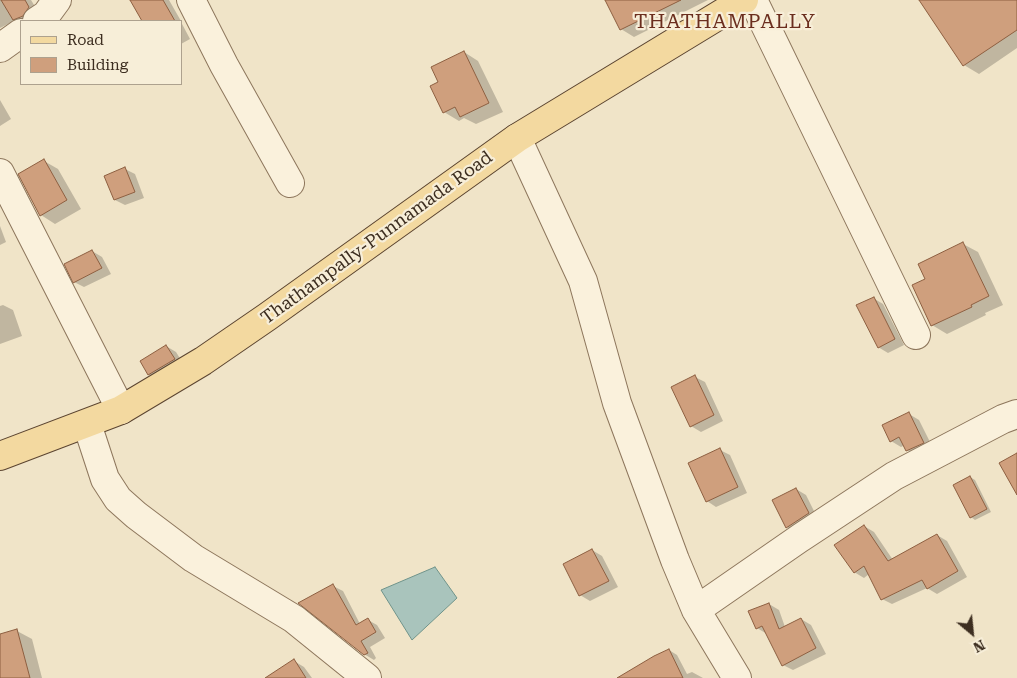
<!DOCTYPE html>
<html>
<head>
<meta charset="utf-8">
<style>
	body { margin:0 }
	#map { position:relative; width:1017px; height:678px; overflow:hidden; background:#f0e4c8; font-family:"Roboto Serif",serif }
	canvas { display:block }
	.legend { position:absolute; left:20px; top:20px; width:162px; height:65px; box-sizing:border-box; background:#f7eed8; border:1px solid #ada18e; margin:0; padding:6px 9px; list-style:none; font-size:15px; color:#3d2e20 }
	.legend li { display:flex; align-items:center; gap:10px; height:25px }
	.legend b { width:25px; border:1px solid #ada18e }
	.north { position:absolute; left:947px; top:608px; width:50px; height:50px; -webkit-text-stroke:4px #f7eed8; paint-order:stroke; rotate:152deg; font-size:14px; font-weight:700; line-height:20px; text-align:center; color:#3d2e20 }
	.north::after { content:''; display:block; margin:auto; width:18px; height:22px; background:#3d2e20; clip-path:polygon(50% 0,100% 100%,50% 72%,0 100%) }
</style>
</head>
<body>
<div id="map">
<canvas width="1017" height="678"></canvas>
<ul class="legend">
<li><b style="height:6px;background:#f3d9a0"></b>Road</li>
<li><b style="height:14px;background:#cf9f7d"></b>Building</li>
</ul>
<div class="north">N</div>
</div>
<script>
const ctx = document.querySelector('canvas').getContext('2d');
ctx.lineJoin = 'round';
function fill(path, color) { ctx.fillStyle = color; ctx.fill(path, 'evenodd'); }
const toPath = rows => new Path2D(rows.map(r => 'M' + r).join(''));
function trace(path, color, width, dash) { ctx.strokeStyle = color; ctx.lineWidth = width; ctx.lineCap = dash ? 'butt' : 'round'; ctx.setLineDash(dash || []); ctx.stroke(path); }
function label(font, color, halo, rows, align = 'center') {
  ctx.font = font + ' "Roboto Serif",serif'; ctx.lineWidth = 4.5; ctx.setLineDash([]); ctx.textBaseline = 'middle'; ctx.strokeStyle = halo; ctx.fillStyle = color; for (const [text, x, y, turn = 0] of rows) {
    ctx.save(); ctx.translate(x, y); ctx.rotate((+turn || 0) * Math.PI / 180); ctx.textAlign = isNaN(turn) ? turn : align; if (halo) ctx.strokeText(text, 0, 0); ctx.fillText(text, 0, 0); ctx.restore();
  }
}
const water = toPath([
	[435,567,457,598,412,640,381,590,435,567]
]);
fill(water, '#a9c4bc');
trace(water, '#6f938a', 1);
fill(toPath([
	[0,0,31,0,39,13,21,23,16,20,0,28],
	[132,0,169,0,181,21,143,21],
	[607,0,708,0,634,37,621,29],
	[921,0,1017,0,1017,48,979,74,964,65],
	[181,22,190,39,181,44],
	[464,52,478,61,503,112,476,124,464,118,459,121,444,112,440,82],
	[0,100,11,119,0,126],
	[44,161,58,169,81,209,55,224,41,215],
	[125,169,135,174,144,198,125,205,115,200],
	[0,226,6,242,0,245],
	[963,244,978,252,1003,305,985,313,986,315,947,334,932,325,927,280],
	[92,251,102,257,111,274,84,287,74,282],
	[873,298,883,304,904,345,888,353,878,347],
	[3,305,13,310,22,336,0,344,0,306],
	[166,346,176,352,184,365,159,380,149,375,142,361],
	[695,377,705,382,723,421,701,432,691,426],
	[909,414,919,420,933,448,917,456,907,450,905,445,901,447,891,441],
	[720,450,730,455,747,493,716,507,707,501],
	[970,477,975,480,991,512,975,520,971,517],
	[796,489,806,495,818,519,797,533,787,527,774,500],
	[864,526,874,532,893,560,937,535,947,541,967,577,937,594,927,588,892,604,882,599,869,574,864,578,854,572],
	[592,550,602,556,618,587,590,601,580,595],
	[333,586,343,591,360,624,368,620,377,625,385,638,370,647,376,658,374,660,364,654],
	[769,604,779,610,785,627,801,619,811,625,826,654,793,670,783,665,767,634,757,628],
	[17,631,32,639,42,678,0,678,0,635],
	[669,650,677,655,687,674,692,672,703,678,625,678],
	[294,661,304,667,312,678,284,678]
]), '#0003');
const building = toPath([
	[1,0,25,0,29,7,23,16,13,20,1,0],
	[130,0,163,0,175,21,142,21,130,0],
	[605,0,681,0,620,30,605,0],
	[919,0,1017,0,1017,30,963,66,919,0],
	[464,51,489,103,460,117,455,107,443,113,430,86,438,82,431,67,464,51],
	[44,159,67,200,40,216,18,174,44,159],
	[125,167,135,192,114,200,104,176,125,167],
	[963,242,989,296,971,305,972,307,931,326,912,285,925,279,918,264,963,242],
	[92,250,102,268,73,283,64,264,92,250],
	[874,297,895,339,878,348,856,305,874,297],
	[166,345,175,359,148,375,140,361,166,345],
	[695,375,714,415,690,427,671,387,695,375],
	[909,412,924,443,906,451,899,437,890,442,882,425,909,412],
	[720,448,738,487,706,502,688,463,720,448],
	[1017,453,1017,495,999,463,1017,453],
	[970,476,987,509,970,518,953,485,970,476],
	[796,488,809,513,786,528,772,500,796,488],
	[864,525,888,561,937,534,958,571,927,589,922,580,881,600,864,566,854,573,834,545,864,525],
	[592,549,609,581,579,596,563,564,592,549],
	[333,584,356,625,368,618,376,632,361,641,368,653,364,655,298,603,333,584],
	[769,603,779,629,801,618,816,648,782,666,762,626,756,629,748,611,769,603],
	[17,629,30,678,0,678,0,634,17,629],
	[669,649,683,678,617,678,654,656,669,649],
	[294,659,306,678,265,678,294,659]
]);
fill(building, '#cf9f7d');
trace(building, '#8d5f41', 1);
const minor = toPath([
	[191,0,224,65,290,183],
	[753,0,916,335],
	[37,21,46,15,57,0],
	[0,48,21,33],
	[517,138,583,281,617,403,675,560,696,610,737,678],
	[0,173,121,410],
	[87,424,105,479,118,499,136,515,193,558,294,619,367,678],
	[696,610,800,538,894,476,1003,419,1017,414]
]);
const major = toPath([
	[0,456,121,410,203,361,267,317,517,138,744,0]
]);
trace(minor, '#8d765c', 30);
trace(major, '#5b4430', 30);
trace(minor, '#faf1dc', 28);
trace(major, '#f3d9a0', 28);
label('18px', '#3d2e20', '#f7eed8', [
	["Thathampally-Punnamada Road",377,238,-36]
]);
ctx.letterSpacing = '1px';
label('20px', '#6b2e1e', '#f7eed8', [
	["THATHAMPALLY",725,22]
]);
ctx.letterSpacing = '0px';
</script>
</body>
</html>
